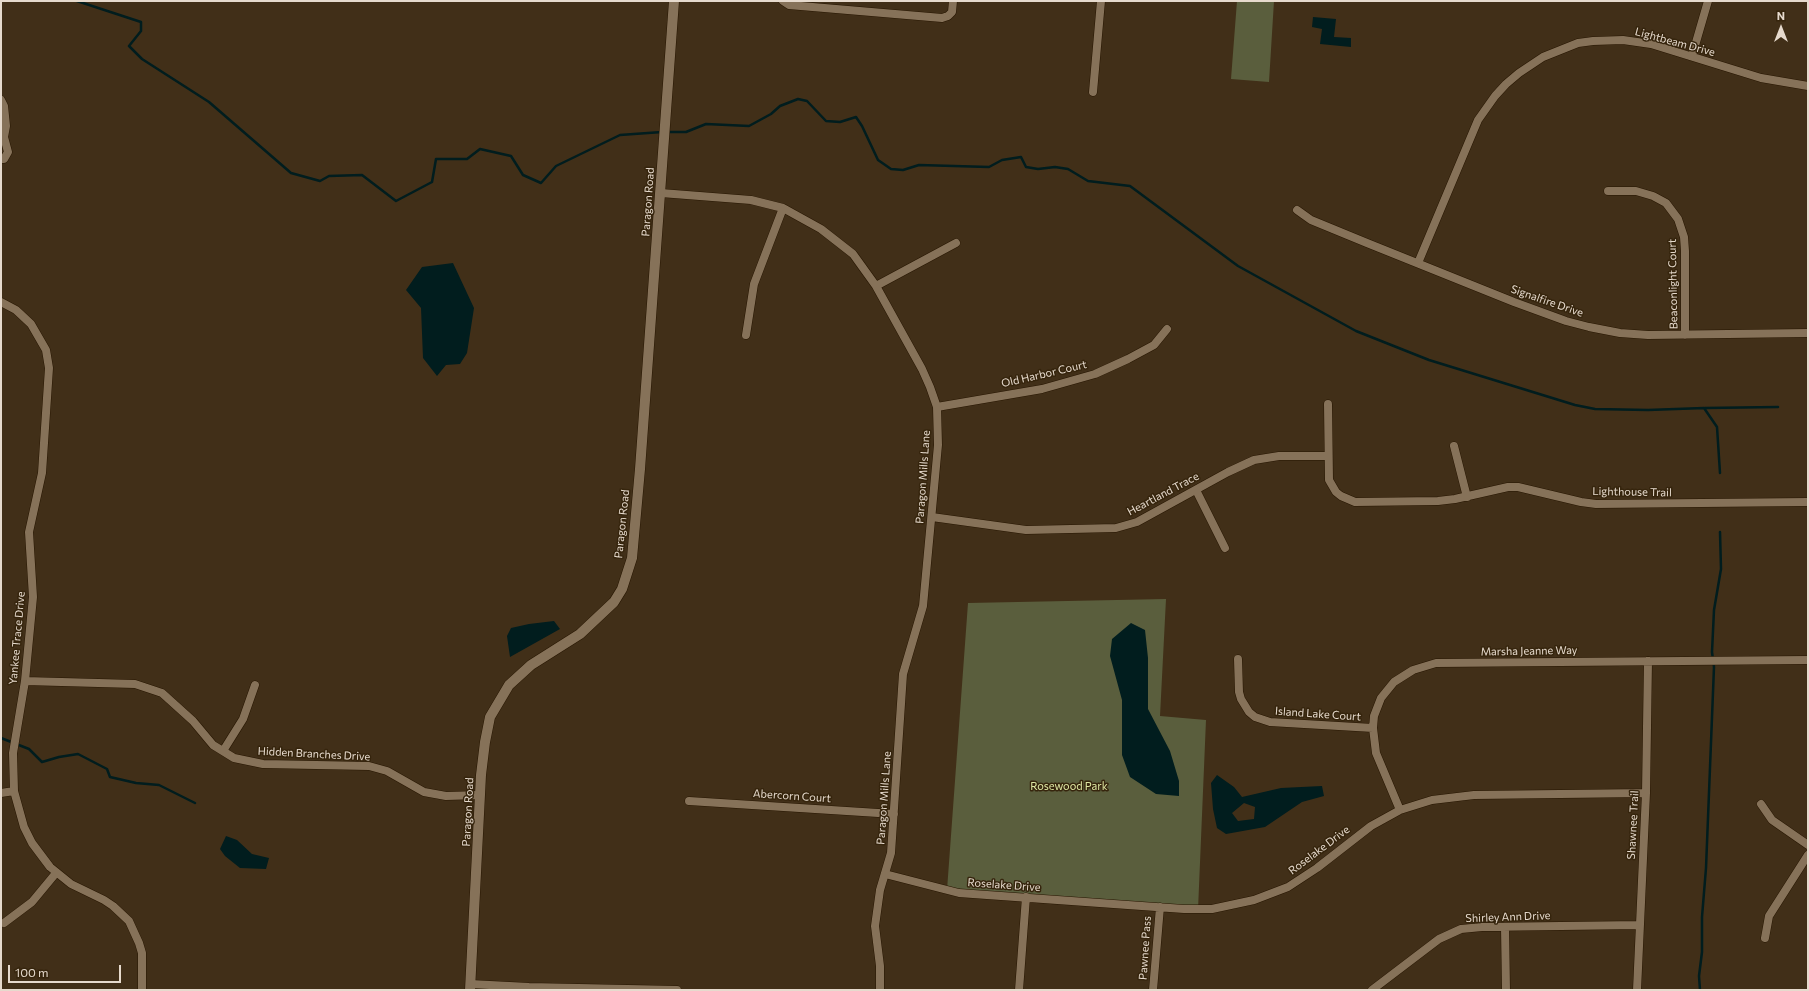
<!DOCTYPE html>
<html>
<head>
<meta charset="utf-8">
<style>
	body { margin:0 }
	#map { position:relative; width:1809px; height:991px; overflow:hidden; background:#412f18; font-family:Commissioner,sans-serif }
	canvas { display:block }
	.frame { position:absolute; inset:0; border:2px solid #e6dacd; pointer-events:none }
	.north { position:absolute; left:1761px; top:8px; width:40px; height:40px; -webkit-text-stroke:3px #36250d; paint-order:stroke; rotate:0deg; font-size:11px; font-weight:700; line-height:16px; text-align:center; color:#e6dacd }
	.north::after { content:''; display:block; margin:auto; width:14px; height:18px; background:#e6dacd; clip-path:polygon(50% 0,100% 100%,50% 72%,0 100%) }
	.scale { position:absolute; left:8px; top:965px; width:113px; height:18px; box-sizing:border-box; border:2px solid #e6dacd; border-top:0; padding-left:5px; font-size:12px; line-height:14px; white-space:nowrap; color:#e6dacd; -webkit-text-stroke:3px #36250d; paint-order:stroke }
</style>
</head>
<body>
<div id="map">
<canvas width="1809" height="991"></canvas>
<div class="frame"></div>
<div class="north">N</div>
<div class="scale">100 m</div>
</div>
<script>
const ctx = document.querySelector('canvas').getContext('2d');
ctx.lineJoin = 'round';
function fill(path, color) { ctx.fillStyle = color; ctx.fill(path, 'evenodd'); }
const toPath = rows => new Path2D(rows.map(r => 'M' + r).join(''));
function trace(path, color, width, dash) { ctx.strokeStyle = color; ctx.lineWidth = width; ctx.lineCap = dash ? 'butt' : 'round'; ctx.setLineDash(dash || []); ctx.stroke(path); }
function label(font, color, halo, rows, align = 'center') {
  ctx.font = font + ' Commissioner,sans-serif'; ctx.lineWidth = 3; ctx.setLineDash([]); ctx.textBaseline = 'middle'; ctx.strokeStyle = halo; ctx.fillStyle = color; for (const [text, x, y, turn = 0] of rows) {
    ctx.save(); ctx.translate(x, y); ctx.rotate((+turn || 0) * Math.PI / 180); ctx.textAlign = isNaN(turn) ? turn : align; if (halo) ctx.strokeText(text, 0, 0); ctx.fillText(text, 0, 0); ctx.restore();
  }
}
fill(toPath([
	[1237,1,1274,1,1269,82,1231,79],
	[1166,599,1160,716,1206,720,1198,910,947,890,968,603]
]), '#5a5e3d');
fill(toPath([
	[1313,17,1336,19,1334,37,1351,38,1351,47,1320,44,1322,29,1312,27],
	[453,263,474,308,467,353,460,364,446,365,437,376,423,358,421,308,406,290,422,267],
	[554,621,560,629,510,657,507,636,511,628,529,624],
	[1131,623,1145,630,1148,658,1148,709,1170,751,1179,781,1179,796,1156,794,1130,777,1122,755,1122,700,1110,656,1112,639],
	[1217,775,1234,787,1242,797,1281,788,1322,786,1324,796,1302,802,1265,827,1226,834,1217,828,1213,809,1211,783],
	[1244,803,1255,807,1254,819,1238,821,1232,813],
	[226,836,237,840,252,854,269,858,266,869,240,868,225,856,220,849]
]), '#011d1e');
trace(toPath([
	[77,1,141,22,141,31,129,46,142,59,209,102,291,173,320,181,329,176,362,175,396,201,432,182,436,159,467,159,480,149,511,156,523,175,541,183,556,166,620,135,662,132],
	[667,132,686,132,706,124,749,126,771,114,780,106,798,99,807,101,826,121,840,122,856,117,862,126,878,160,891,169,903,170,919,165,989,167,1002,160,1021,157,1026,167,1038,169,1055,167,1068,169,1088,181,1130,186,1238,266,1356,331,1429,360,1575,405,1595,409,1648,410,1704,408,1717,427,1720,473],
	[1705,408,1778,407],
	[1,738,29,749,42,762,59,757,78,754,107,769,110,777,136,783,159,785,195,803],
	[1700,990,1699,976,1702,952,1702,917,1706,868,1714,667,1712,652,1714,610,1721,569,1720,532]
]), '#011d1e', 2.5);
const minor = toPath([
	[783,1,789,5,942,18,948,16,952,12,953,1],
	[1692,56,1708,1],
	[1093,92,1101,1],
	[1,100,4,106,6,126,4,137,8,152,4,159,1,159],
	[1608,191,1636,191,1653,196,1666,203,1678,219,1684,237,1685,251,1685,335],
	[661,193,751,200,783,208,821,229,853,254,876,286,922,369,930,387,937,407,938,445,923,606,903,674,891,853,880,890,875,926,880,966,880,990],
	[1297,210,1311,220,1367,243,1514,302,1566,321,1589,327,1620,333,1648,335,1808,333],
	[1418,263,1478,120,1495,96,1506,84,1519,73,1543,57,1578,43,1593,41,1623,40,1651,44,1761,78,1808,86],
	[876,286,956,243],
	[1,302,16,310,31,324,46,350,49,368,42,473,29,532,33,597,25,681,13,753,14,791,24,827,32,843,50,867,71,884,104,900,113,906,129,921,139,943,142,953,142,990],
	[746,335,754,284,783,208],
	[1328,404,1329,480,1336,492,1341,496,1355,502,1438,501,1455,499,1508,487,1518,487,1581,502,1596,504,1808,502],
	[937,407,1042,389,1095,374,1128,359,1154,345,1167,329],
	[1454,446,1467,497],
	[1196,490,1225,548],
	[932,517,1026,530,1116,528,1137,522,1228,472,1254,460,1279,456,1328,456],
	[1238,659,1239,692,1241,699,1249,712,1255,717,1270,722,1373,728],
	[25,681,135,684,162,693,193,721,213,745,234,758,263,764,369,766,387,771,424,792,446,796,480,795],
	[223,751,243,719,255,685],
	[1,793,14,791],
	[689,801,894,814],
	[1761,804,1772,820,1808,845],
	[1400,810,1376,753,1373,728,1374,716,1381,698,1394,682,1413,670,1436,663,1808,660],
	[885,874,959,893,1184,909,1212,909,1254,900,1288,887,1317,868,1371,826,1400,810,1432,800,1474,795,1646,793],
	[4,923,32,902,56,873],
	[1505,927,1506,990],
	[1765,938,1769,916,1808,855],
	[470,984,529,987,677,990],
	[1019,990,1026,897],
	[1153,990,1160,907],
	[1372,990,1439,939,1461,929,1482,927,1640,925],
	[1637,990,1646,793,1648,661]
]);
const tertiary = toPath([
	[470,990,481,775,485,742,490,717,509,685,531,665,580,634,614,602,622,589,632,558,640,469,674,1]
]);
trace(minor, '#271601', 9);
trace(tertiary, '#271601', 11);
trace(minor, '#867259', 8);
trace(tertiary, '#867259', 10);
label('11px', '#e6dacd', '#36250d', [
	["Lightbeam Drive",1675,42,15],
	["Paragon Road",648,202,-86],
	["Beaconlight Court",1673,284,-91],
	["Signalfire Drive",1547,301,19],
	["Old Harbor Court",1044,374,-13],
	["Paragon Mills Lane",923,477,-86],
	["Lighthouse Trail",1632,492,1],
	["Heartland Trace",1163,494,-28],
	["Paragon Road",622,524,-84],
	["Yankee Trace Drive",17,638,-85],
	["Marsha Jeanne Way",1529,651,-1],
	["Island Lake Court",1318,714,4],
	["Hidden Branches Drive",314,754,3],
	["Abercorn Court",792,796,4],
	["Paragon Mills Lane",884,798,-86],
	["Paragon Road",468,812,-87],
	["Shawnee Trail",1633,825,-87],
	["Roselake Drive",1319,850,-37],
	["Roselake Drive",1004,885,4],
	["Shirley Ann Drive",1508,917,-2],
	["Pawnee Pass",1145,948,-86]
]);
label('11px', '#dfe8a4', '#36250d', [
	["Rosewood Park",1069,786]
]);
</script>
</body>
</html>
